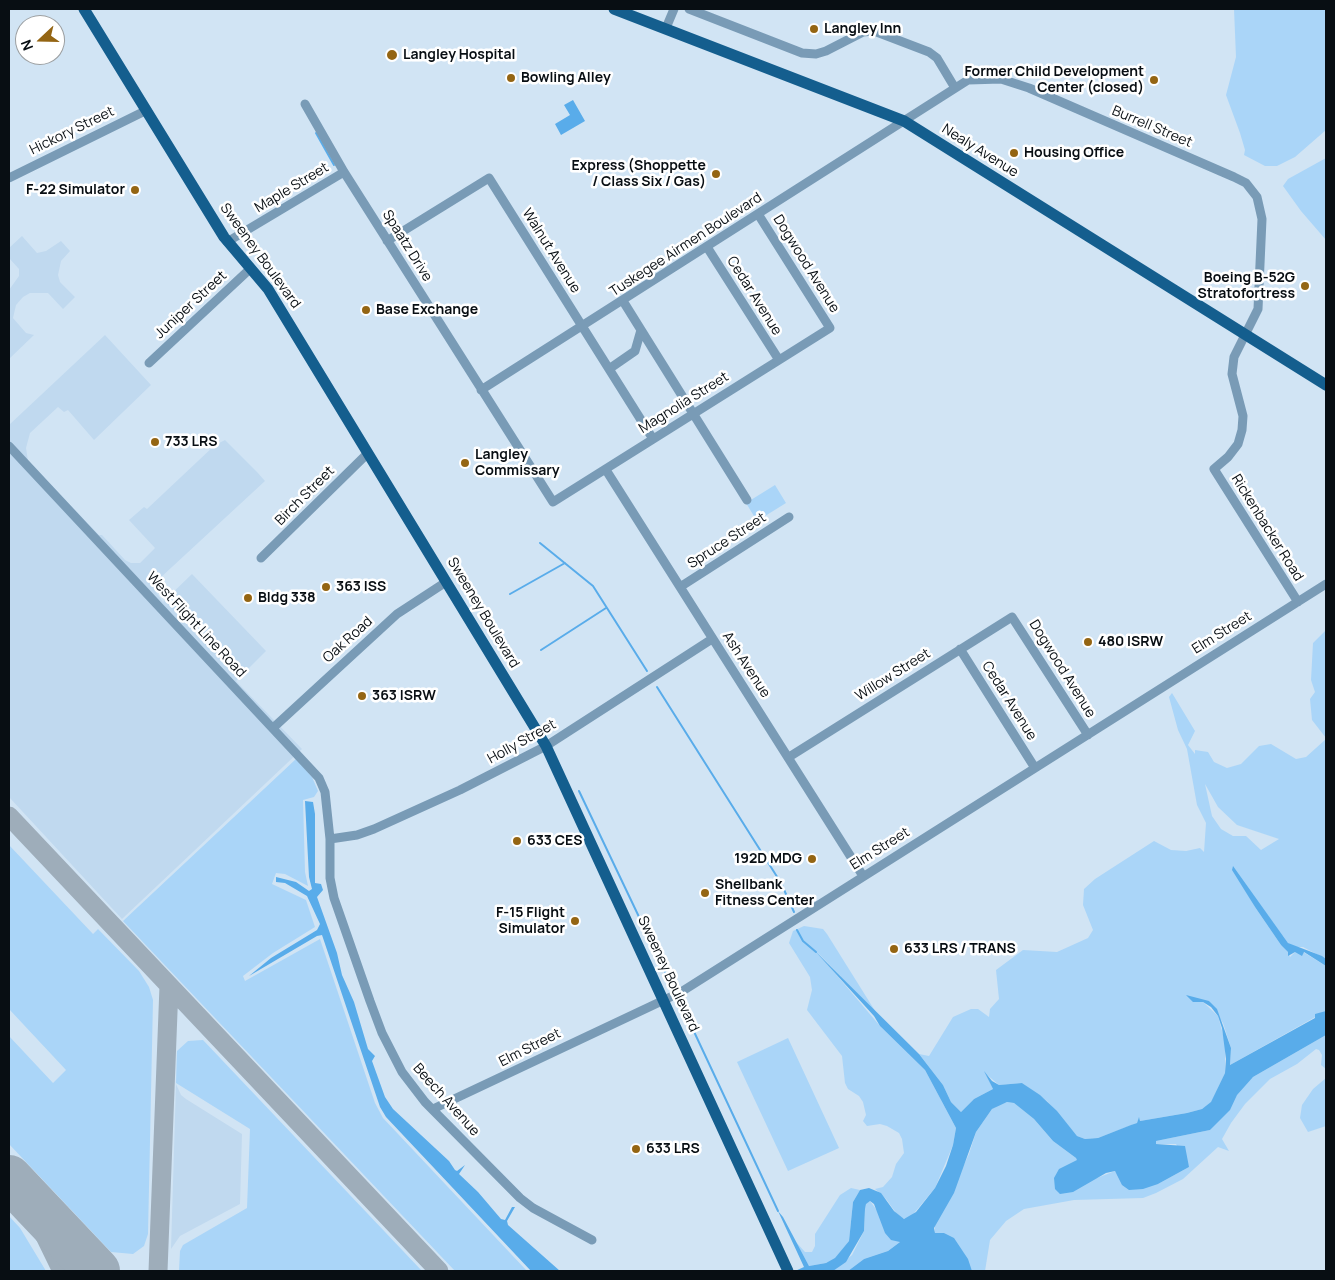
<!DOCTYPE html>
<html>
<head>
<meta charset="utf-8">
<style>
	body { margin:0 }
	#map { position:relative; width:1335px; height:1280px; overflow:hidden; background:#d1e4f4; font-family:Manrope,sans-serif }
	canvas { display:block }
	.frame { position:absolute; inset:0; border:10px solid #080e13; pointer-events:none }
	.north { position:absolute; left:15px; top:15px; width:50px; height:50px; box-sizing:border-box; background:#fff; border:1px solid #9c9fa1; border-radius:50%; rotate:249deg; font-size:14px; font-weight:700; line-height:20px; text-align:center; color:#080e13 }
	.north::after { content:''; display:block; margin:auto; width:18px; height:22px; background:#946513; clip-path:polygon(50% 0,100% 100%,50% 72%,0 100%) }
</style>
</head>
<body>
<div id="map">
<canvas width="1335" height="1280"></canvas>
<div class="frame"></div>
<div class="north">N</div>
</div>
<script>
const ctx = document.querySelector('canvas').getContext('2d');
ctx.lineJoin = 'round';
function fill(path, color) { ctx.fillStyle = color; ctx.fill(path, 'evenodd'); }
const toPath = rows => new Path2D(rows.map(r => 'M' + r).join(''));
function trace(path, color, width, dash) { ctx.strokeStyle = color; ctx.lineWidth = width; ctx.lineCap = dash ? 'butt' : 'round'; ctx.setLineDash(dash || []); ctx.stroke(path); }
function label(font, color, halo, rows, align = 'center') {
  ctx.font = font + ' Manrope,sans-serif'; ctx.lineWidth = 5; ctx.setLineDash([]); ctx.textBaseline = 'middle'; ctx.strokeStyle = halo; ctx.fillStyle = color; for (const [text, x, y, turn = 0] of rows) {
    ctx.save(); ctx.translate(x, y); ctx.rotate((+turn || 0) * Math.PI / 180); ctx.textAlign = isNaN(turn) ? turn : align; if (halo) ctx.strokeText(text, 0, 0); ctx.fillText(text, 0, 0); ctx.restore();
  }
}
fill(toPath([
	[22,236,37,253,46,251,61,241,70,251,61,261,58,275,60,282,75,297,63,309,48,293,30,293,23,297,16,305,13,318,26,333,34,335,9,359,9,290,19,276,19,269,9,258,9,248],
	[105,335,151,385,94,440,68,410,64,412,58,407,30,433,26,448,28,461,99,535,102,535,125,560,131,563,140,563,155,548,129,520,144,507,147,509,215,445,225,440,257,472,265,481,159,579,156,592,163,602,192,574,266,651,236,681,302,749,122,919,9,797,9,425],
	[176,1084,181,1095,186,1099,242,1134,240,1204,180,1236,171,1249]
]), '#c0d9ef');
fill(toPath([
	[1234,9,1326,9,1326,130,1295,157,1277,166,1265,166,1244,155,1245,150,1240,133,1226,95,1236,57],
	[1326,158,1326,240,1301,211,1283,186,1288,179],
	[775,485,786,503,757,521,746,503],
	[1326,630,1326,738,1312,720,1310,699,1315,692,1311,680,1313,643],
	[1172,693,1195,731,1188,745,1195,754,1195,750,1208,752,1214,762,1227,768,1241,764,1259,746,1271,744,1296,759,1306,757,1326,739,1326,959,1303,947,1293,947,1288,943,1232,867,1255,907,1281,945,1288,952,1290,957,1295,952,1303,952,1326,966,1326,1011,1230,1065,1231,1048,1223,1023,1209,1001,1193,1002,1203,1002,1218,1016,1225,1042,1225,1073,1211,1103,1202,1109,1187,1113,1140,1121,1139,1118,1137,1123,1098,1138,1085,1139,1077,1136,1047,1101,1022,1083,999,1085,986,1074,993,1089,974,1099,961,1112,951,1102,943,1085,919,1054,929,1056,953,1017,971,1009,978,1009,989,1017,990,1009,999,999,996,970,1023,950,1057,952,1088,938,1093,930,1083,905,1084,889,1095,879,1154,841,1171,850,1186,851,1200,848,1204,852,1206,823,1197,805,1187,749,1178,730,1169,697],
	[1205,784,1218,807,1237,825,1279,839,1261,850,1246,836,1233,836,1221,829,1212,816],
	[296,759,312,777,318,791,314,797,303,800,305,872,308,886,285,874,276,873,272,884,306,900,315,927,273,953,243,976,245,981,320,939,375,1103,383,1118,527,1271,455,1271,123,921],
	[9,845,93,934,98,929,139,971,149,987,153,1000,148,1234,144,1246,133,1254,111,1252,9,1144,9,1036,53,1083,66,1070,9,1009],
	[804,926,823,929,827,934,877,1014,817,952,880,1026,925,1070,956,1128,953,1145,935,1188,910,1218,905,1219,899,1217,886,1199,875,1189,883,1187,892,1177,896,1164,904,1153,902,1139,899,1133,887,1126,880,1124,867,1126,863,1121,866,1115,863,1102,859,1096,848,1089,845,1083,842,1056,807,1010,812,990,810,977,789,943,793,931],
	[1326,1035,1326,1069,1321,1065,1322,1055,1319,1050,1316,1049,1297,1064,1270,1079,1245,1104,1231,1123,1222,1139,1229,1151,1218,1147,1183,1179,1156,1193,1143,1198,1074,1200,1024,1209,1006,1221,990,1240,985,1271,972,1271,963,1252,944,1233,935,1233,935,1225,969,1154,976,1132,992,1109,999,1105,1007,1102,1014,1103,1034,1119,1053,1141,1076,1158,1097,1178,1115,1171,1117,1174,1158,1184,1189,1167,1176,1144,1156,1144,1156,1141,1210,1130,1245,1083,1253,1077],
	[788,1038,839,1148,788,1171,737,1062],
	[203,1040,422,1271,179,1271,180,1251,183,1245,247,1208,250,1129,176,1083,177,1051,188,1041],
	[1326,1078,1326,1126,1308,1132,1300,1118,1302,1105,1313,1089],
	[851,1188,860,1190,853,1202,849,1241,835,1259,826,1263,809,1266,796,1242,805,1252,812,1252,815,1246,815,1234,840,1195],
	[870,1201,900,1242,888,1251,864,1259,848,1271,833,1271,852,1255,864,1231,865,1209,866,1203],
	[9,1216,20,1228,46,1271,9,1271]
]), '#aad5f8');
fill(toPath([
	[573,100,585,121,561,135,555,124,570,115,564,105],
	[305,801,313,802,315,814,315,883,321,884,323,890,317,897,337,953,342,975,354,1002,368,1049,375,1056,372,1061,385,1097,393,1109,449,1161,455,1170,457,1171,465,1165,459,1174,478,1192,501,1219,505,1220,512,1207,515,1207,507,1221,508,1225,560,1271,531,1271,386,1117,380,1107,322,935,317,936,249,976,271,958,317,930,320,924,307,896,285,883,276,882,276,877,296,882,309,891,312,889,309,877],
	[1233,866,1288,943,1322,956,1326,959,1326,966,1304,952,1302,956,1295,952,1288,956,1288,952,1281,945,1255,907,1232,870],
	[815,951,919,1054,943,1085,951,1102,961,1112,974,1099,993,1089,984,1071,992,1081,999,1085,1022,1083,1040,1095,1057,1111,1077,1136,1085,1139,1098,1138,1131,1125,1137,1123,1139,1117,1140,1121,1187,1113,1202,1109,1211,1102,1225,1073,1226,1059,1222,1028,1218,1016,1211,1007,1203,1002,1193,1002,1186,995,1209,1001,1217,1009,1231,1048,1230,1065,1315,1018,1315,1014,1326,1011,1326,1035,1253,1077,1237,1095,1230,1110,1210,1130,1156,1141,1156,1144,1185,1146,1189,1167,1158,1184,1143,1189,1129,1190,1122,1185,1115,1171,1106,1173,1073,1192,1060,1194,1055,1189,1054,1178,1059,1169,1077,1160,1076,1158,1053,1141,1034,1119,1014,1103,1007,1102,992,1109,976,1132,954,1193,934,1228,935,1233,944,1233,954,1238,968,1259,972,1271,848,1271,864,1259,888,1251,900,1242,891,1240,885,1233,874,1204,870,1201,866,1204,865,1209,864,1231,846,1262,833,1271,795,1271,804,1267,778,1211,783,1217,809,1266,826,1263,835,1258,849,1241,853,1202,860,1190,869,1188,881,1193,894,1211,904,1219,916,1212,935,1188,946,1166,953,1145,956,1128,925,1070,880,1026,874,1016]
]), '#59acea');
trace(toPath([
	[316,133,334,165],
	[540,543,593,586,647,671],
	[510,594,565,563],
	[541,650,606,608],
	[657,687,781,883,794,912],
	[579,791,671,984],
	[797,930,803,941,816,952],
	[682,1006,778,1211]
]), '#59acea', 2);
trace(toPath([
	[9,816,439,1271],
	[26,1197,62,1271],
	[158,1271,169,986]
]), '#9eadba', 19);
trace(toPath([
	[9,1178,97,1271]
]), '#9eadba', 46);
trace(toPath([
	[689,9,802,53,816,54,826,51,863,32,874,31,929,52,937,58,955,88],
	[666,28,674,9],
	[305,104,344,172,553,502,830,328,758,214],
	[9,178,147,110],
	[387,241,489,178,653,439],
	[227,242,344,172],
	[707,247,779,360],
	[623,301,747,500],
	[149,363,251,268],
	[609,369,635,351,641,330],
	[481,390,968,80,1001,79,1029,88,1234,177,1246,183,1257,197,1262,219,1258,309,1234,357,1232,374,1243,416,1242,430,1238,444,1228,457,1214,469,1298,602],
	[9,446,319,778,325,792,330,839,330,878,334,898,370,1001,382,1033,402,1072,425,1102,520,1198,533,1208,592,1240],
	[606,470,863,876],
	[261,558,368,453],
	[680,587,789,517],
	[960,649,1035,768],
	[273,728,397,614,446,582],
	[789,757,1012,617,1088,735],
	[330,839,357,835,374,829,460,790,546,746,712,639],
	[433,1109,681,992,1326,584]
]), '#799bb6', 9);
trace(toPath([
	[84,9,224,237,268,289,546,746,788,1271],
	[614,9,904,121,1326,385]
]), '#145e8e', 11);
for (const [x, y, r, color] of [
	[814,29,5,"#946513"],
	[392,55,6,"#946513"],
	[511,78,5,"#946513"],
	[1154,80,5,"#946513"],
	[1014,153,5,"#946513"],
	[716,174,5,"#946513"],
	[135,190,5,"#946513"],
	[1305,286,5,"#946513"],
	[366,310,5,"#946513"],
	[155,442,5,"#946513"],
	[465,463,5,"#946513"],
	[326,587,5,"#946513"],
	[248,598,5,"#946513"],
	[1088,642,5,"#946513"],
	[362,696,5,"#946513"],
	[517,841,5,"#946513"],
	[812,859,5,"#946513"],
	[705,893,5,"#946513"],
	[575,921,5,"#946513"],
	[894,949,5,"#946513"],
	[636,1149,5,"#946513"]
]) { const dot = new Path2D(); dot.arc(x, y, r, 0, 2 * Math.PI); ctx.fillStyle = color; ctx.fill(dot); trace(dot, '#fff', 2); }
label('bold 14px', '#080e13', '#fff', [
	["Langley Inn",824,29],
	["Langley Hospital",403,55],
	["Former Child Development",1144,72,"right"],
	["Center (closed)",1144,88,"right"],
	["Bowling Alley",521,78],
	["Housing Office",1024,153],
	["Express (Shoppette",706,166,"right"],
	["/ Class Six / Gas)",706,182,"right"],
	["F-22 Simulator",125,190,"right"],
	["Boeing B-52G",1295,278,"right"],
	["Stratofortress",1295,294,"right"],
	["Base Exchange",376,310],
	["733 LRS",165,442],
	["Langley",475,455],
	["Commissary",475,471],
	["363 ISS",336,587],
	["Bldg 338",258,598],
	["480 ISRW",1098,642],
	["363 ISRW",372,696],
	["633 CES",527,841],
	["192D MDG",802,859,"right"],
	["Shellbank",715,885],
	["Fitness Center",715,901],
	["F-15 Flight",565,913,"right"],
	["Simulator",565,929,"right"],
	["633 LRS / TRANS",904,949],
	["633 LRS",646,1149]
], 'left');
label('14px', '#080e13', '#fff', [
	["Burrell Street",1152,127,23],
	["Hickory Street",72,131,-26],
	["Nealy Avenue",980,151,32],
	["Maple Street",292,188,-31],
	["Tuskegee Airmen Boulevard",686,245,-33],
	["Spaatz Drive",407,246,58],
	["Walnut Avenue",551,251,58],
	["Sweeney Boulevard",260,256,54],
	["Dogwood Avenue",806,264,58],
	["Cedar Avenue",754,296,58],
	["Juniper Street",191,305,-43],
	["Magnolia Street",684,403,-32],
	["Birch Street",305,496,-45],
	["Rickenbacker Road",1267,528,58],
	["Spruce Street",727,541,-33],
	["Sweeney Boulevard",483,613,59],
	["West Flight Line Road",196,625,47],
	["Elm Street",1222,633,-32],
	["Oak Road",348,640,-42],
	["Ash Avenue",746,665,57],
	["Dogwood Avenue",1062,669,58],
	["Willow Street",893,675,-32],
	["Cedar Avenue",1009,701,58],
	["Holly Street",522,742,-29],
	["Elm Street",880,849,-32],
	["Sweeney Boulevard",668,974,65],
	["Elm Street",530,1048,-27],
	["Beech Avenue",446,1100,48]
]);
</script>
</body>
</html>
